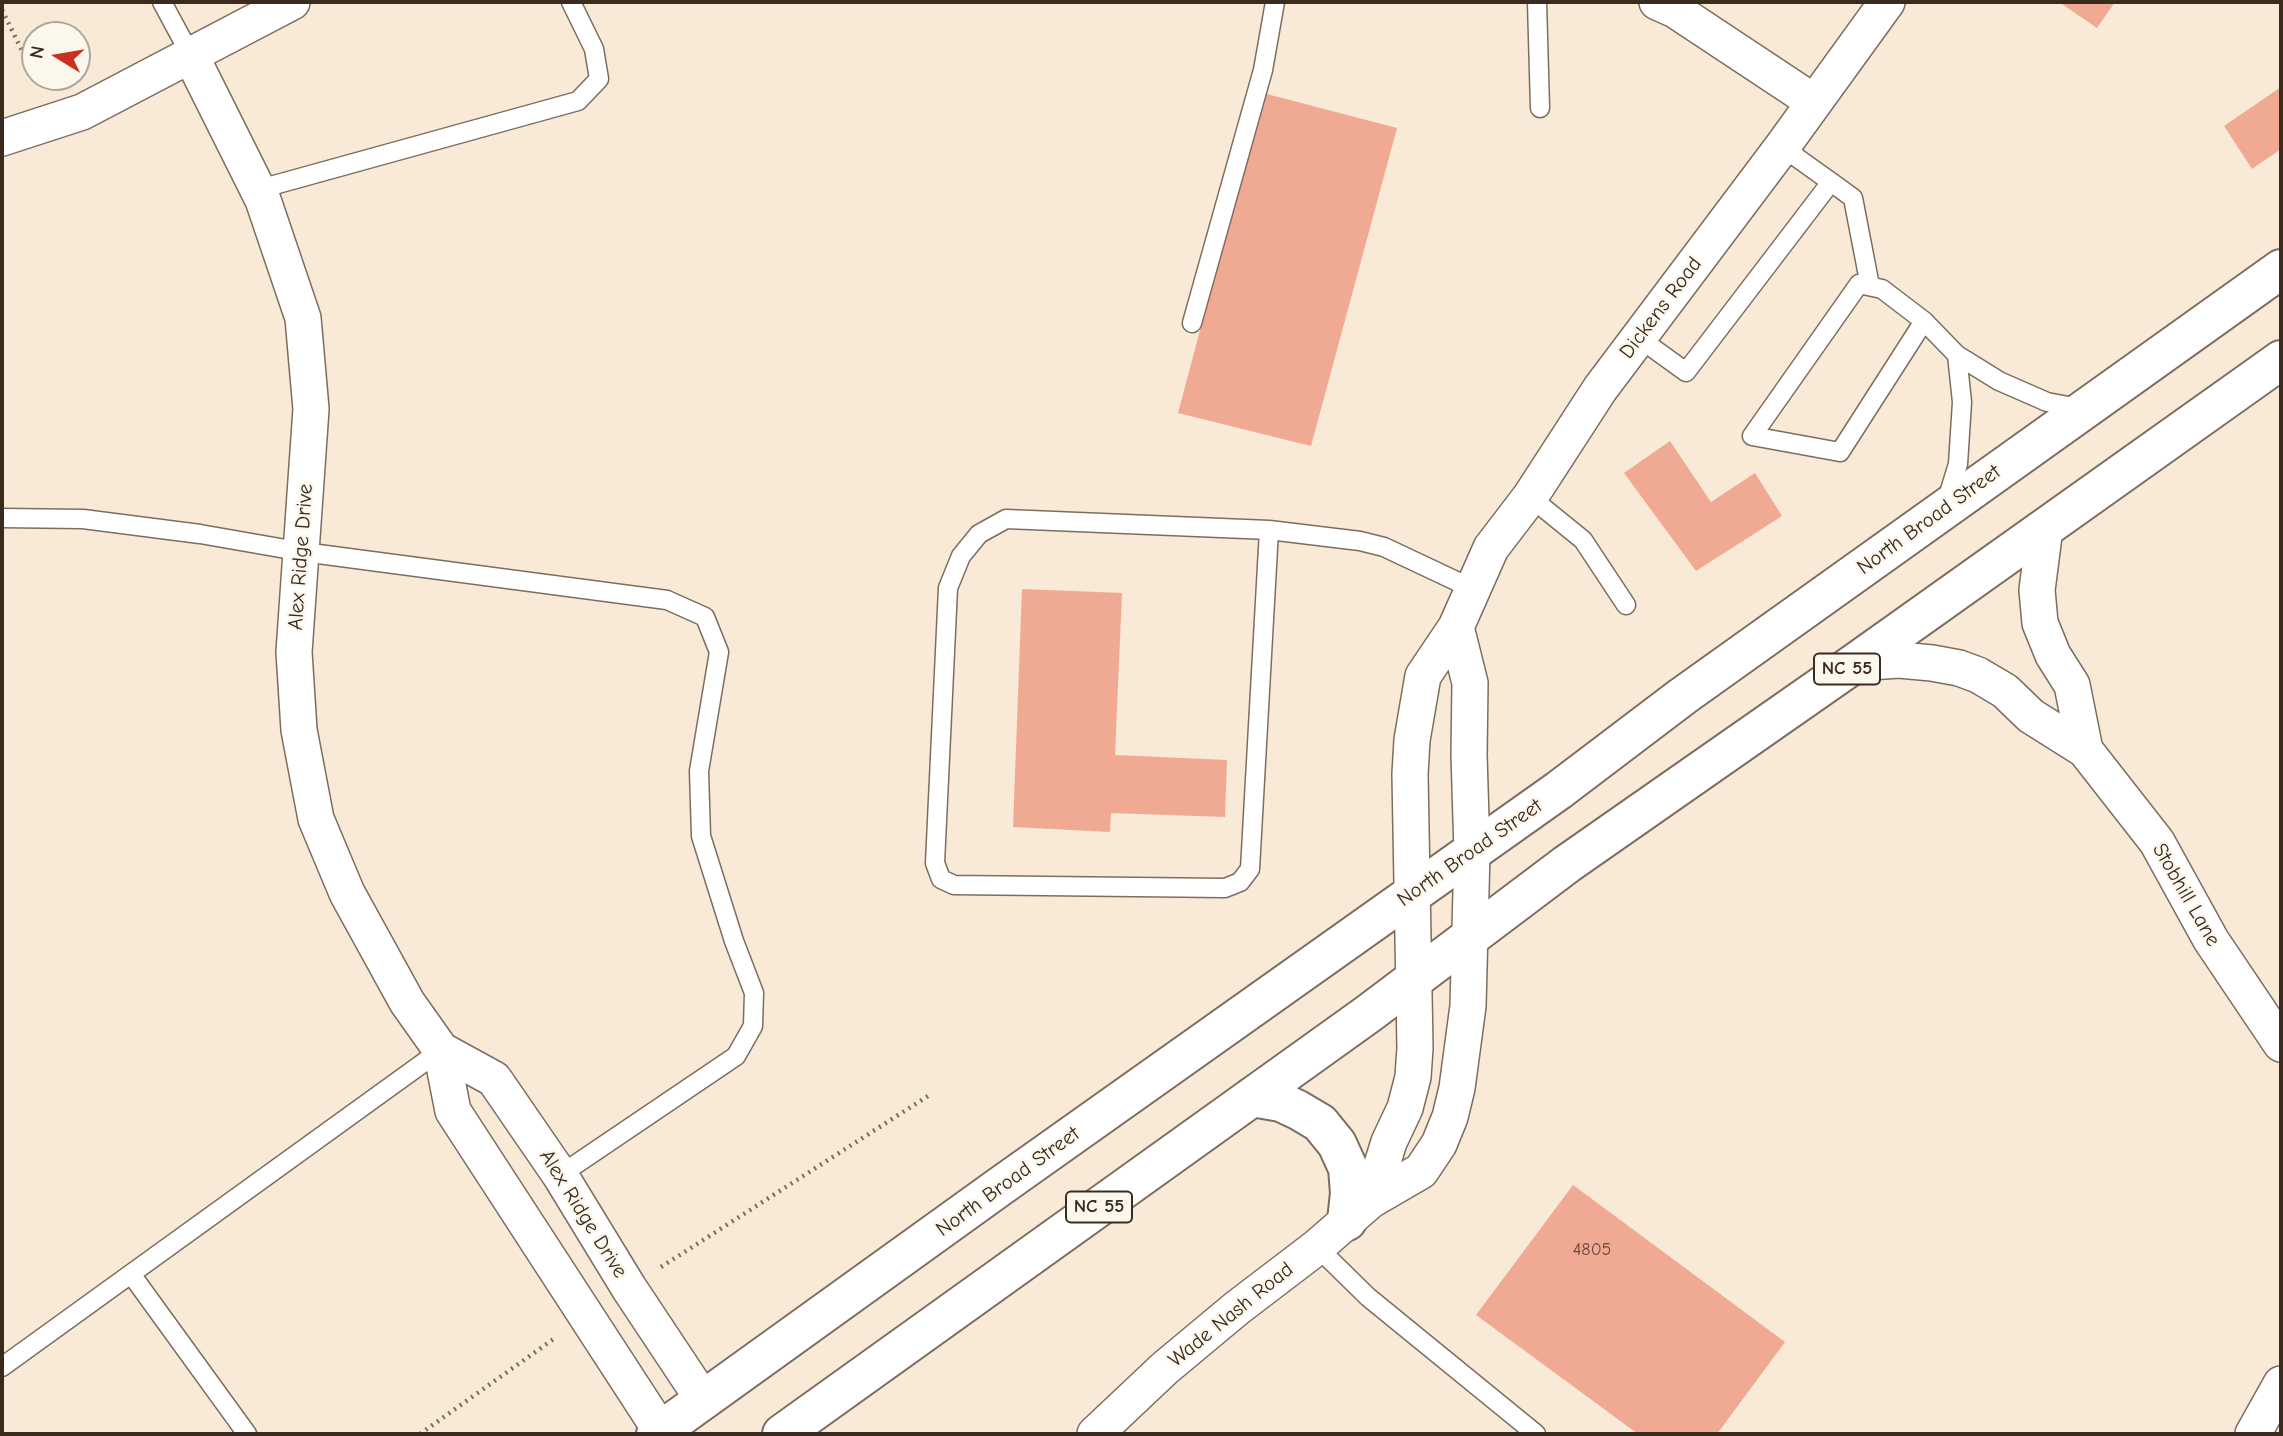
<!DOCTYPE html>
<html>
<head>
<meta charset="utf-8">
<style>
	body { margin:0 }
	#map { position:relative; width:2283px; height:1436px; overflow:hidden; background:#f8ead7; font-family:"Comic Neue",sans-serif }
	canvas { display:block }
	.frame { position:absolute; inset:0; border:4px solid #3b2a1e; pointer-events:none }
	.north { position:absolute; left:21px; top:21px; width:70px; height:70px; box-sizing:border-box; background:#fbf7ec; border:2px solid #aea59a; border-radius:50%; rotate:281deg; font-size:19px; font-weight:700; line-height:28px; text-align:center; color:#3b2a1e }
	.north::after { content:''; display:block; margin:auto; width:24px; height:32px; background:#c8321e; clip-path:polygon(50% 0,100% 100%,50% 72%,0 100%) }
</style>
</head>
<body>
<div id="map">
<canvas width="2283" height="1436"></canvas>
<div class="frame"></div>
<div class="north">N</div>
</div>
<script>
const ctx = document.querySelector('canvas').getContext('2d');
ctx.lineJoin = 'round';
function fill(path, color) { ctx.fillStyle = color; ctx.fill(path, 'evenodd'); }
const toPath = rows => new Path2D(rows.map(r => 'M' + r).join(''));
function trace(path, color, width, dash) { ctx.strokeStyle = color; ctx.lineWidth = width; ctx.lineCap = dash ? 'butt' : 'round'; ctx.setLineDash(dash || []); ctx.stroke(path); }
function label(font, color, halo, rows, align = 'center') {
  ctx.font = font + ' "Comic Neue",sans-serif'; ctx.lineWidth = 5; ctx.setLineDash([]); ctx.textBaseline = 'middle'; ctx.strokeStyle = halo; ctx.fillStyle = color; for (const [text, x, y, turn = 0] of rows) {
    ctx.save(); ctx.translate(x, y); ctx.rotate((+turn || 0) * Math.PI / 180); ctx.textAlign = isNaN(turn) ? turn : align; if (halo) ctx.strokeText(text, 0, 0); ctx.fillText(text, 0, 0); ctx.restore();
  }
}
fill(toPath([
	[2059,2,2115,2,2097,28],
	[2281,87,2281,149,2252,169,2224,126],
	[1263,93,1397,128,1311,446,1178,413],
	[1670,441,1711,502,1755,473,1782,516,1696,571,1624,473],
	[1022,589,1122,593,1115,755,1227,760,1225,817,1111,813,1110,832,1013,827],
	[1573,1185,1785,1342,1717,1434,1638,1434,1476,1315]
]), '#f0a993');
const service = toPath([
	[162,2,190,54],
	[1537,2,1540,108],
	[1782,147,1831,182],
	[256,190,578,101,599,79,594,49,571,2],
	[1924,321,1840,452,1752,436,1859,284,1882,289,1924,321,1957,355,1999,381,2047,402,2079,408],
	[1192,323,1263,70,1275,2],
	[1639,338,1686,372,1831,182,1853,198,1870,286],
	[1530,497,1583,540,1626,605],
	[1947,500,1958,464,1962,402,1957,355],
	[2,518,83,519,200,534,303,552,667,600,705,617,719,652,699,771,701,836,734,941,754,993,753,1026,736,1056,560,1175],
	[1269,530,1250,869,1240,882,1225,888,954,885,941,879,935,863,948,588,961,556,979,534,1006,519,1269,530,1360,541,1384,547,1471,588],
	[1317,1247,1368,1297,1536,1434],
	[131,1274,247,1434],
	[2,1367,441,1050]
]);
const minor = toPath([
	[1657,2,1675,10,1814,102],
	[190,54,263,200,303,318,311,409,294,652,299,730,316,819,347,893,407,1002,441,1050,453,1111,661,1431],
	[2,138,82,112,292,2],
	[2045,528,2037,590,2040,623,2053,655,2072,685,2085,750],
	[1855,663,1899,660,1932,663,1959,668,1978,675,2005,691,2031,716,2085,750,2157,842,2211,940,2281,1044],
	[441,1050,494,1079,560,1175,629,1288,704,1401],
	[1371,1200,1389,1142,1405,1108,1413,1077,1415,1048,1410,774,1412,740,1423,676,1456,627,1491,548,1530,497,1600,389,1782,147,1887,2],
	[1095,1434,1165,1368,1237,1308,1317,1247,1371,1200,1421,1171,1439,1144,1450,1117,1457,1088,1468,1006,1472,852,1469,755,1470,683,1456,627],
	[2253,1434,2281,1384]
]);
const trunk = toPath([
	[1252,1097,1281,1102,1298,1110,1320,1123,1337,1144,1348,1168,1350,1193,1347,1221],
	[656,1434,1002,1185,1559,790,1683,696,2281,269],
	[782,1434,1368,1014,1567,864,1855,663,2281,360]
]);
trace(service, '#7d6d5f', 21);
trace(minor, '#7d6d5f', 38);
trace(trunk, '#7d6d5f', 42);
trace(toPath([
	[2,10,34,75],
	[661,1267,928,1096],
	[420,1434,555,1338]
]), '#7d6d5f', 4.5, [2, 5]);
trace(service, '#fff', 18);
trace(minor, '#fff', 35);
trace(trunk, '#fff', 38);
label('18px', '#684a3b', null, [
	["4805",1592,1250]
]);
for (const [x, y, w] of [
	[1847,669,66],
	[1099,1207,66]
]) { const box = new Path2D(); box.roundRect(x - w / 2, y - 15.5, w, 31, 5); ctx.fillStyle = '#fbf7ec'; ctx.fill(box); trace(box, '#3b2a1e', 2); }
label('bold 19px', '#3b2a1e', null, [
	["NC 55",1847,669],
	["NC 55",1099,1207]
]);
label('21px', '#3b2a1e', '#fbf7ec', [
	["Dickens Road",1661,308,-53],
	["North Broad Street",1929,520,-36],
	["Alex Ridge Drive",301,557,-86],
	["North Broad Street",1470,853,-35],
	["Stobhill Lane",2186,895,60],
	["North Broad Street",1008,1182,-36],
	["Alex Ridge Drive",583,1214,58],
	["Wade Nash Road",1231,1315,-39]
]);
</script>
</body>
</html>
